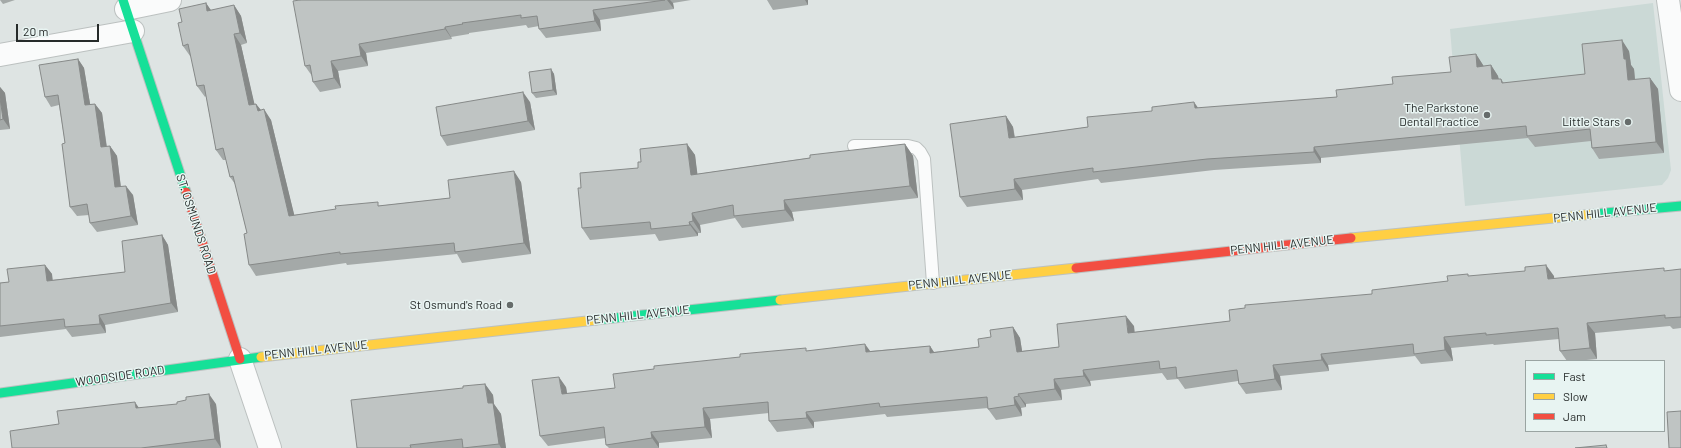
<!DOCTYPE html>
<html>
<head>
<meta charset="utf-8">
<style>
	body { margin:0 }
	#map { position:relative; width:1681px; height:448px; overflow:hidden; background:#dee4e3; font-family:Barlow,sans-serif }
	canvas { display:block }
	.legend { position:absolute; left:1525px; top:360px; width:140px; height:72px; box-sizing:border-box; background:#e8f4f2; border:1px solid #9aa4a2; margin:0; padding:5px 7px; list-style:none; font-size:12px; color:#262b2a }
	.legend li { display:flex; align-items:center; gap:8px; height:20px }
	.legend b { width:20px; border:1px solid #9aa4a2 }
	.scale { position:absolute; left:16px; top:24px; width:83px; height:18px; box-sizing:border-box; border:2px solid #262b2a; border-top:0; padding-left:5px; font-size:12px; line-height:14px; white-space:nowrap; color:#262b2a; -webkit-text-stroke:3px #e8f4f2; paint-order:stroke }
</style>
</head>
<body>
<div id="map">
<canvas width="1681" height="448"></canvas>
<ul class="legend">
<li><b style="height:5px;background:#16e098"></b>Fast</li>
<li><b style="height:5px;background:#ffcf43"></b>Slow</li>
<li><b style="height:5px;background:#f24e42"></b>Jam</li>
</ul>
<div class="scale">20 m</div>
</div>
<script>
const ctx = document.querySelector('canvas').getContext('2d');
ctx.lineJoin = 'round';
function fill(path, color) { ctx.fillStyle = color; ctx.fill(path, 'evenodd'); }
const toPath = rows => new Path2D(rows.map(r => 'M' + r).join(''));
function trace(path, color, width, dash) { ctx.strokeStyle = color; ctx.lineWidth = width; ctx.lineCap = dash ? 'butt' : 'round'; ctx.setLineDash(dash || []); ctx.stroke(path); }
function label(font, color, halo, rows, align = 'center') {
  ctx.font = font + ' Barlow,sans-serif'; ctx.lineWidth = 3; ctx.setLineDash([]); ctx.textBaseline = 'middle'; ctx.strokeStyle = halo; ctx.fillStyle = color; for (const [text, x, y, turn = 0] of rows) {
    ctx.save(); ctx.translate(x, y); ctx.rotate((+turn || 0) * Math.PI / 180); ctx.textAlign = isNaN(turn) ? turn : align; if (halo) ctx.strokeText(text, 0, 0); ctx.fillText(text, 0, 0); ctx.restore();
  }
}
fill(toPath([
	[1653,3,1671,170,1668,178,1662,185,1465,206,1450,29]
]), '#cbd9d6');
const lane = toPath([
	[854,146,908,146,916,148,920,152,924,159,933,283]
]);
const street = toPath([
	[1668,0,1681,90],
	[126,9,170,0],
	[0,55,133,31],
	[240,359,270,448]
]);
const fast = toPath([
	[123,0,186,192],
	[1594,214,1681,206],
	[596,320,780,300],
	[0,393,261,357]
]);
const slow = toPath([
	[1351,238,1594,214],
	[780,300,1076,268],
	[261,357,596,320]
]);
const jam = toPath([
	[186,192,240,359],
	[1076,268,1351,238]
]);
trace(lane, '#bcc1c0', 14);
trace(street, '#bcc1c0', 24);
trace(fast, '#bcc1c0', 11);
trace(slow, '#bcc1c0', 11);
trace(jam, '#bcc1c0', 11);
trace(lane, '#fafbfb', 12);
trace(street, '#fafbfb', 22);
trace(fast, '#16e098', 9);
trace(slow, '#ffcf43', 9);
trace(jam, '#f24e42', 9);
fill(toPath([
	[0,0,15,0,3,4],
	[300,0,691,0,673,3,674,9,600,20,601,31,546,38,539,29,539,26,528,28,526,25,469,33,469,34,451,37,452,39,366,53,368,66,338,71,341,88,320,92,313,82,312,76,305,66],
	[767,0,808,0,808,5,773,10],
	[206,3,211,11,234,5,241,16,247,43,241,45,254,104,256,104,261,110,271,120,294,215,450,198,521,182,531,254,462,263,457,254,347,265,346,263,256,276,249,265,247,233,235,184,230,177,226,160,223,160,216,150,206,96,205,97,197,86,191,56,190,56,183,46,182,22],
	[1629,51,1631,65,1634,69,1635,80,1650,78,1658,89,1664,153,1599,159,1592,148,1591,141,1535,147,1528,138,1321,158,1321,163,1214,170,1101,183,1098,179,1022,190,1023,200,967,207,960,197,1006,116,1013,127,1015,137,1088,127,1198,108,1337,97,1451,72,1476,54,1483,65,1484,66,1491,65,1498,76,1499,79,1501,79,1504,83,1585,74],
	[78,59,84,68,90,104,95,104,102,113,107,147,110,146,117,156,121,187,133,195,138,225,97,232,90,223,89,215,77,216,70,207,65,143,59,105,51,107,45,97],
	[551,69,554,74,557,95,536,98,532,93],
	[0,87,5,93,10,129,0,130],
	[530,102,535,130,447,146,441,136],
	[687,144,695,155,697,174,905,144,913,156,918,198,792,212,794,221,742,228,735,218,700,225,701,233,698,233,698,236,659,241,655,234,590,240,582,228,581,188,638,168,641,162],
	[162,235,168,245,178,312,105,325,106,333,72,337,66,329,0,337,0,283,9,282,45,265,52,274,52,280,125,272],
	[1681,269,1681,328,1673,329,1670,326,1595,333,1597,359,1576,361,1567,361,1560,351,1559,339,1494,345,1493,344,1451,348,1453,361,1421,364,1415,356,1328,365,1329,371,1280,376,1282,390,1246,394,1239,384,1238,381,1185,389,1178,379,1167,380,1162,373,1090,381,1091,386,1061,390,1062,400,1026,404,1026,407,1021,408,1022,416,996,420,988,409,988,408,887,417,885,414,814,422,814,428,777,432,769,421,769,413,710,419,712,438,659,443,659,448,609,448,606,445,606,438,548,446,540,436,566,387,567,394,615,388,808,351,870,351,930,346,934,352,979,347,991,337,1013,327,1020,338,1022,351,1059,347,1134,326,1134,332,1230,321,1372,294,1448,281,1469,276,1554,276,1554,279,1666,271],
	[485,384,493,395,494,404,501,414,506,448,357,448,463,388],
	[216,404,221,448,12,448,59,424,139,408]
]), '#a4a9a8');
fill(toPath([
	[667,0,670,0,673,3,674,9],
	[805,0,808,0,808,5],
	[206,3,213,13,207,11],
	[234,5,241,16,247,43,240,33],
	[593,10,600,20,601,31,595,21],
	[445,27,451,37,452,39,445,29],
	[234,34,241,45,257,115,249,105],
	[1622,40,1629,51,1631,65,1634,69,1636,91,1628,80,1624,59],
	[359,44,366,53,368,66,361,56],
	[1476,54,1483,65,1485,77,1477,67],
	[78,59,84,68,92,115,85,105],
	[331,61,338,71,341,88,334,78],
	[1491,65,1498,76,1500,90,1492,79],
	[551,69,554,74,557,95,553,90],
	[1650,78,1658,89,1664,153,1656,142],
	[0,87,5,93,10,129,3,119,0,98],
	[523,92,530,102,535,130,528,121],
	[1194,102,1201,112,1195,108],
	[95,104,102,113,108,157,101,147],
	[256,104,264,114,258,111],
	[264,109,271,120,297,226,289,216],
	[1006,116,1013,127,1016,149,1009,138],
	[687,144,695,155,699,186,691,175],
	[905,144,913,156,918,198,910,186],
	[110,146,117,156,122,197,115,187],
	[1314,147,1321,158,1321,163,1314,152],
	[514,171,521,182,531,254,524,243],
	[1014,179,1022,190,1023,200,1015,189],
	[126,186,133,195,138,225,131,216],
	[784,200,792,212,794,221,785,210],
	[692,213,700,225,701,233,693,221],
	[689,222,698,233,698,236,690,225],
	[162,235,168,245,178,312,171,303],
	[45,265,52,274,54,290,47,281],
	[1546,265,1554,276,1555,290,1548,279],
	[99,315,105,325,106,333,100,324],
	[1126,316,1134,326,1136,343,1128,333],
	[1587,323,1595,333,1597,359,1590,348],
	[1013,327,1020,338,1024,363,1017,352],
	[1444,337,1451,348,1453,361,1445,350],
	[865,344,873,355,866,352],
	[930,346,937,357,930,353],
	[1321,354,1328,365,1329,371,1322,360],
	[1273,365,1280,376,1282,390,1275,379],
	[1083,370,1090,381,1091,386,1084,376],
	[559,377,566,387,569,405,562,394],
	[1054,379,1061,390,1062,400,1055,389],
	[485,384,493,395,494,404,501,414,506,448,501,448,499,444,488,403],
	[209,394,216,404,221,448,215,439],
	[1018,394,1026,404,1026,407,1019,396],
	[1014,397,1021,408,1022,416,1015,405],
	[135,402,141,411,136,408],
	[703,408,710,419,712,438,705,427],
	[806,412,814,422,814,428,807,418],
	[651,432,659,443,659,448,652,438]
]), '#868988');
const building = toPath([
	[300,0,665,0,593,10,595,21,539,29,537,16,521,18,521,15,462,23,463,24,445,27,445,29,359,44,361,56,331,61,334,78,313,82,310,65,305,66,293,1,300,0],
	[206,3,207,11,234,5,240,33,234,34,249,105,256,104,258,111,264,109,289,216,336,209,335,206,378,202,378,206,450,198,448,180,514,171,524,243,455,252,454,243,340,254,340,252,249,265,244,234,247,233,233,176,230,177,223,148,216,150,204,85,197,86,188,44,183,46,178,23,182,22,179,9,206,3],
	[1622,40,1624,59,1626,59,1628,80,1650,78,1656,142,1592,148,1590,129,1527,136,1526,126,1314,147,1314,152,1207,159,1093,172,1093,168,1014,179,1015,189,960,197,950,124,1006,116,1009,138,1088,127,1087,117,1152,111,1152,107,1194,102,1195,108,1337,97,1336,90,1393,84,1392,77,1451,72,1449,57,1476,54,1477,67,1491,65,1492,79,1501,79,1502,83,1585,74,1582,44,1622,40],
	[78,59,85,105,95,104,101,147,110,146,115,187,126,186,131,216,90,223,87,204,70,207,62,144,65,143,58,95,45,97,39,65,78,59],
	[551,69,553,90,532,93,529,72,551,69],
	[523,92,528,121,441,136,436,107,523,92],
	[0,98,3,119,0,120,0,98],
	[687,144,691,175,810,158,810,155,905,144,910,186,784,200,785,210,734,216,733,205,692,213,693,221,689,222,690,225,651,229,650,222,582,228,578,188,581,188,580,173,638,168,638,162,641,162,640,149,687,144],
	[162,235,171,303,99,315,100,324,65,327,64,319,0,326,0,283,9,282,7,269,45,265,47,281,125,272,122,241,162,235],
	[1546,265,1548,279,1664,268,1664,271,1681,269,1681,317,1665,318,1665,315,1587,323,1590,348,1560,351,1558,328,1486,335,1486,333,1444,337,1445,350,1414,354,1413,344,1321,354,1322,360,1273,365,1275,379,1239,384,1237,370,1177,378,1176,367,1160,369,1159,361,1083,370,1084,376,1054,379,1055,389,1018,394,1019,396,1014,397,1015,405,988,409,987,397,880,407,879,403,806,412,807,418,769,421,768,402,703,408,705,427,651,432,652,438,606,445,604,427,540,436,532,380,559,377,562,394,615,388,613,374,654,369,654,366,740,357,740,354,806,348,806,351,865,344,866,352,930,346,930,353,979,347,978,339,991,337,990,330,1013,327,1017,352,1059,347,1057,324,1126,316,1128,333,1230,321,1229,310,1245,308,1245,305,1372,294,1372,290,1448,281,1447,276,1468,274,1468,276,1525,271,1525,267,1546,265],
	[485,384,488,403,493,403,499,444,463,448,462,439,410,445,411,448,357,448,351,400,463,388,463,386,485,384],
	[209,394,215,439,141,448,12,448,10,431,59,424,57,411,135,402,136,408,177,404,177,402,186,400,186,397,209,394],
	[1681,411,1681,448,1669,448,1667,412,1681,411],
	[1606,445,1607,448,1575,448,1606,445]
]);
fill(building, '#bfc4c3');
trace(building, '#868988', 1);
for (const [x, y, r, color] of [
	[1487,115,4,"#666c6b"],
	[1628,122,4,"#666c6b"],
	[510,305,4,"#666c6b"]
]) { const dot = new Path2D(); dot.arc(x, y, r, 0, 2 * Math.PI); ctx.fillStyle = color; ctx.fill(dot); trace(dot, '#e8f4f2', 1.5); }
label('12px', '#262b2a', '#e8f4f2', [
	["The Parkstone",1479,108],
	["Dental Practice",1479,122],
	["Little Stars",1620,122],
	["St Osmund's Road",502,305]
], 'right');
label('12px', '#262b2a', '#e8f4f2', [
	["PENN HILL AVENUE",1605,213,-6],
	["ST. OSMUNDS ROAD",196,224,72],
	["PENN HILL AVENUE",1282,245,-6],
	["PENN HILL AVENUE",960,280,-6],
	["PENN HILL AVENUE",638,315,-6],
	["PENN HILL AVENUE",316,350,-6],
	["WOODSIDE ROAD",120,376,-8]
]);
</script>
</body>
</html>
